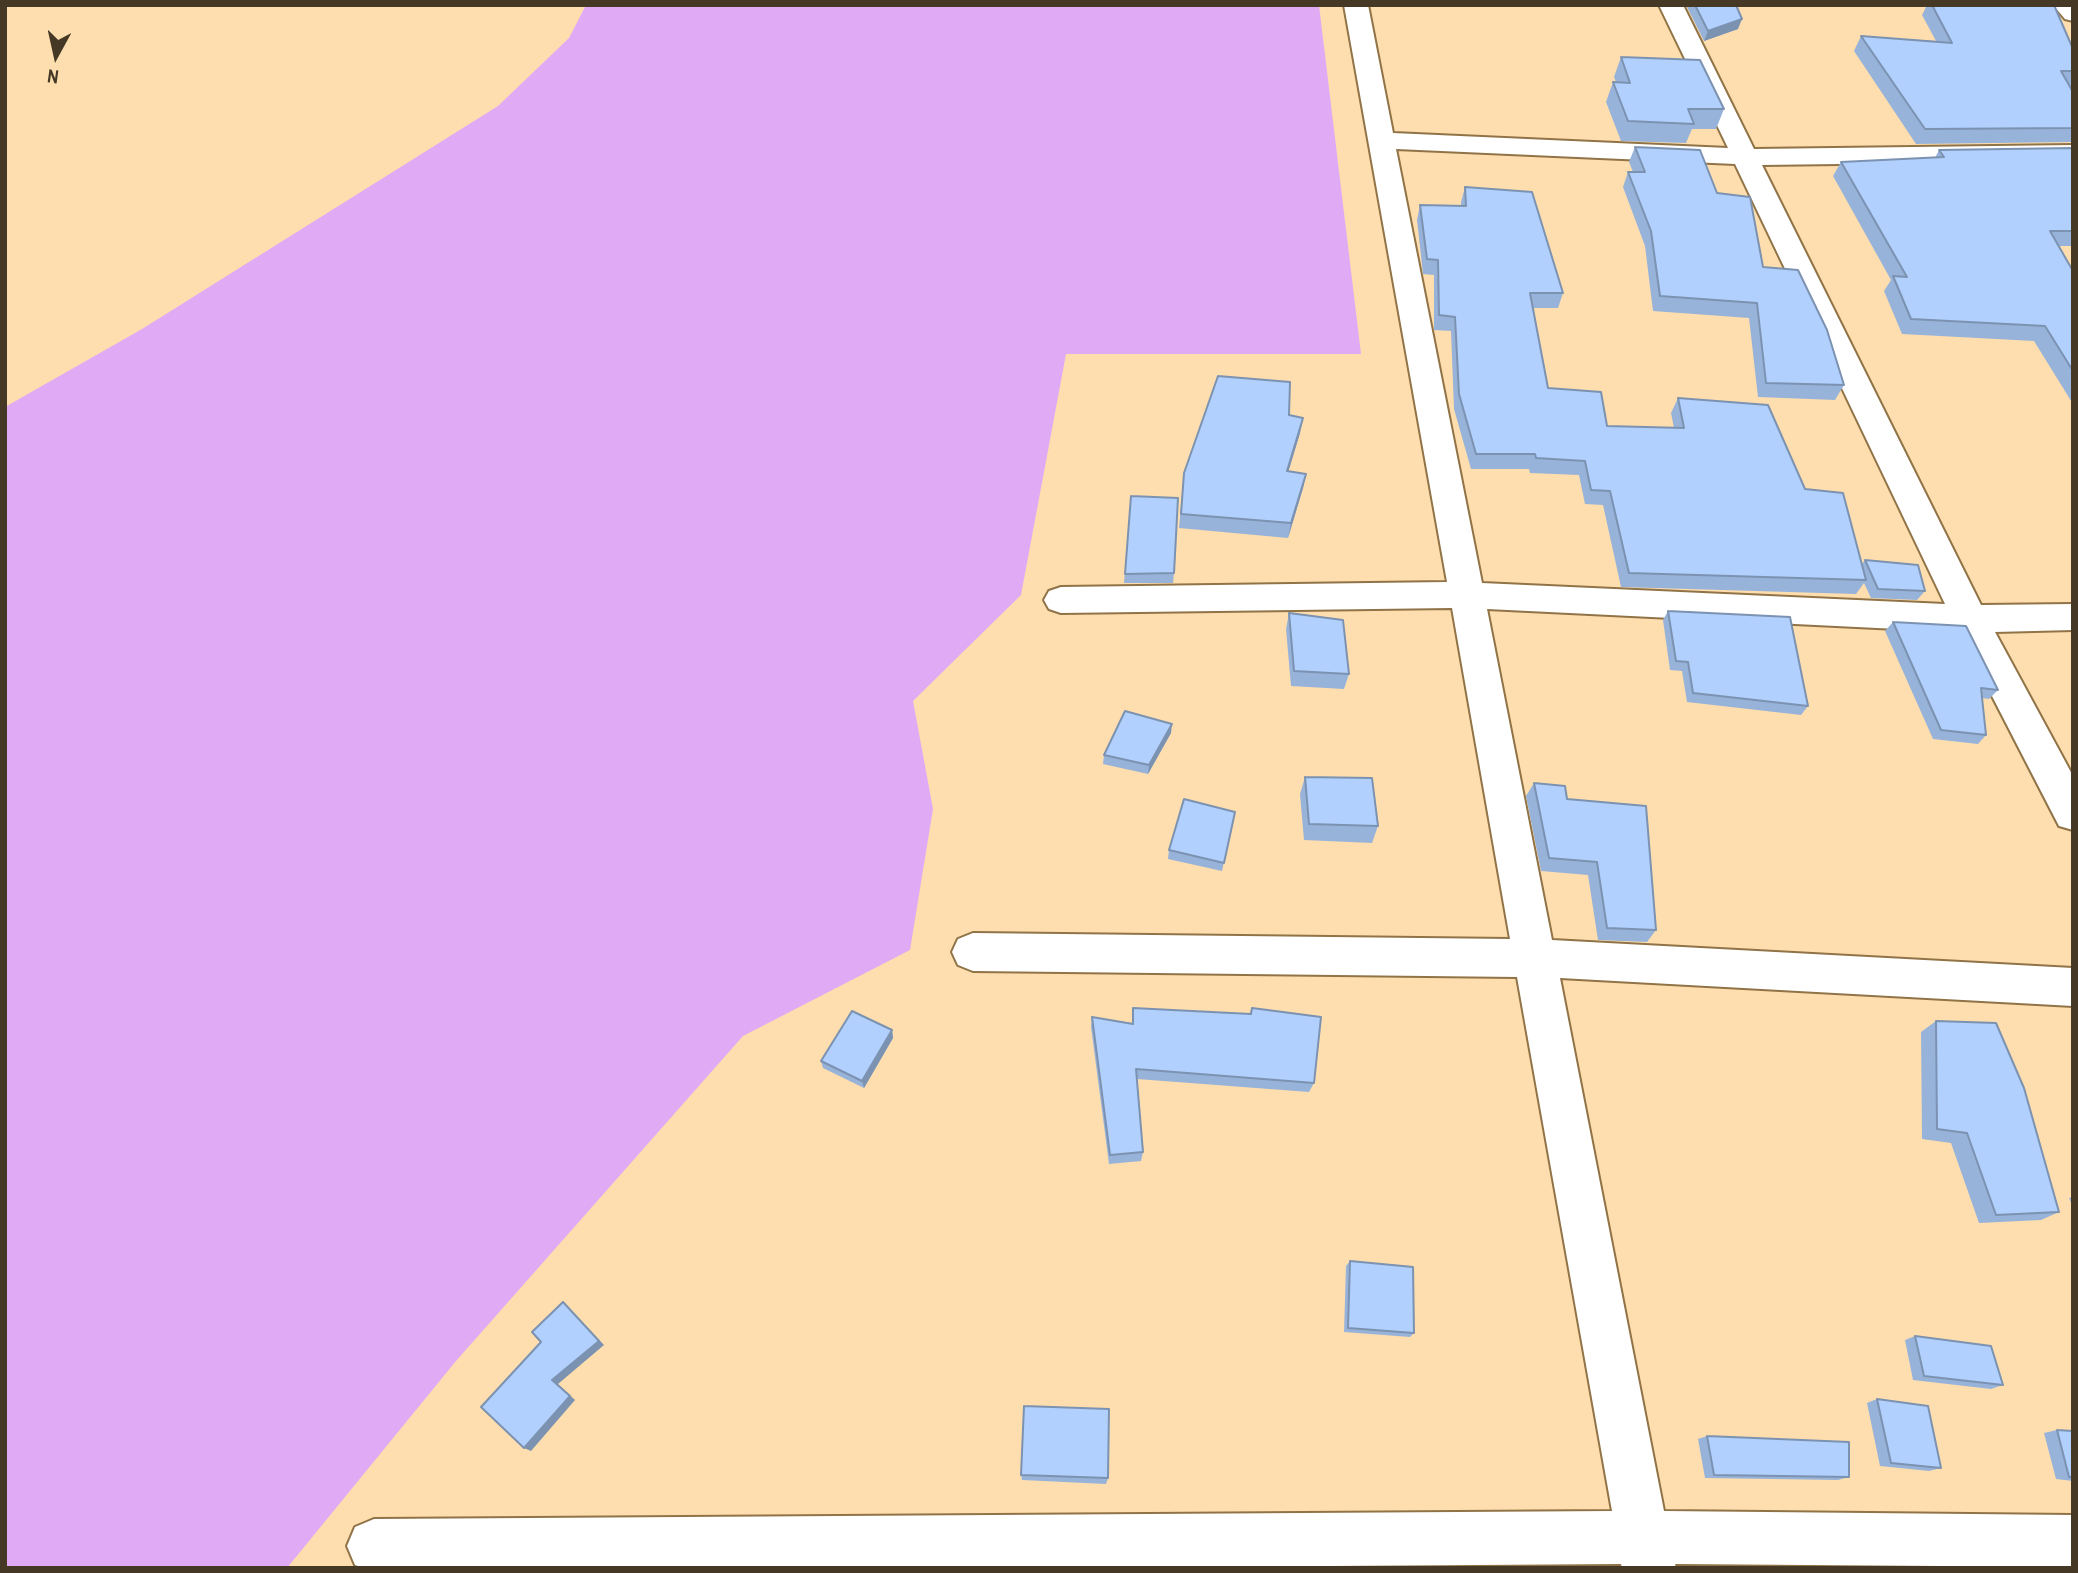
<!DOCTYPE html>
<html>
<head>
<meta charset="utf-8">
<style>
	body { margin:0 }
	#map { position:relative; width:2078px; height:1573px; overflow:hidden; background:#fedeae; font-family:"Archivo Narrow",sans-serif }
	canvas { display:block }
	.frame { position:absolute; inset:0; border:7px solid #453825; pointer-events:none }
	.north { position:absolute; left:21px; top:21px; width:70px; height:70px; -webkit-text-stroke:5px #fedeae; paint-order:stroke; rotate:188deg; font-size:19px; font-weight:700; line-height:28px; text-align:center; color:#453825 }
	.north::after { content:''; display:block; margin:auto; width:24px; height:32px; background:#453825; clip-path:polygon(50% 0,100% 100%,50% 72%,0 100%) }
</style>
</head>
<body>
<div id="map">
<canvas width="2078" height="1573"></canvas>
<div class="frame"></div>
<div class="north">N</div>
</div>
<script>
const ctx = document.querySelector('canvas').getContext('2d');
ctx.lineJoin = 'round';
function fill(path, color) { ctx.fillStyle = color; ctx.fill(path, 'evenodd'); }
const toPath = rows => new Path2D(rows.map(r => 'M' + r).join(''));
function trace(path, color, width, dash) { ctx.strokeStyle = color; ctx.lineWidth = width; ctx.lineCap = dash ? 'butt' : 'round'; ctx.setLineDash(dash || []); ctx.stroke(path); }
fill(toPath([
	[586,5,1319,5,1361,354,1066,354,1021,595,913,701,933,809,910,950,743,1036,456,1361,287,1568,5,1568,5,407,142,329,498,106,569,38]
]), '#e1aaf5');
const minor = toPath([
	[1344,5,1368,5,1393,133,1728,148,1659,5,1683,5,1754,149,2073,145,2073,161,1762,165,1981,605,2073,604,2073,630,1995,632,2073,776,2073,830,2059,826,1959,632,1487,609,1552,940,2073,968,2073,1006,1560,978,1664,1511,2073,1515,2073,1567,1675,1564,1676,1568,1622,1568,1621,1564,1040,1568,363,1568,355,1565,347,1546,355,1527,374,1519,1612,1511,1517,977,973,971,958,965,952,952,958,939,973,933,1510,939,1452,608,1061,613,1049,609,1044,600,1049,591,1061,587,1447,582,1344,5],
	[1396,149,1735,164,1945,604,1482,583,1396,149],
	[2053,5,2073,5,2073,21,2065,19,2053,5]
]);
trace(minor, '#907347', 4);
fill(minor, '#fff');
fill(toPath([
	[1686,5,1736,5,1738,29,1704,41],
	[1927,5,2054,5,2073,49,2073,87,2070,87,2073,92,2073,142,1916,144,1854,51,1861,36,1936,41,1922,15],
	[1621,57,1724,109,1716,129,1692,129,1686,143,1621,141,1606,102,1613,82,1616,82,1614,77],
	[1635,147,1717,193,1763,267,1844,385,1835,400,1758,397,1749,318,1653,311,1645,246,1623,187,1628,172,1633,172,1629,162],
	[2073,148,2073,246,2058,246,2073,271,2073,404,2034,341,1902,334,1884,291,1891,280,1833,176,1841,162,1935,158,1939,150],
	[1465,187,1563,293,1558,308,1533,308,1548,388,1607,426,1674,428,1671,413,1678,398,1805,489,1862,564,1865,560,1925,591,1917,600,1871,598,1864,583,1856,594,1621,587,1603,505,1585,504,1579,475,1530,473,1529,469,1471,469,1454,409,1451,331,1434,330,1434,275,1423,274,1417,220,1420,205,1461,206,1461,202],
	[1289,415,1300,433,1288,472,1306,474,1303,488,1288,538,1179,528,1184,473],
	[1131,496,1174,573,1173,583,1124,583],
	[1668,611,1808,706,1801,715,1687,702,1682,671,1670,670,1663,620],
	[1289,613,1349,674,1344,689,1291,686,1286,629],
	[1893,622,1998,690,1989,699,1982,698,1986,735,1978,744,1933,739,1885,631],
	[1171,733,1148,774,1103,764,1104,755],
	[1305,777,1378,826,1372,843,1304,840,1300,794],
	[1534,783,1567,799,1656,930,1647,942,1598,940,1588,875,1541,871,1526,796],
	[1235,812,1222,871,1168,859,1169,850],
	[1133,1008,1250,1014,1252,1008,1314,1083,1309,1092,1137,1079,1143,1152,1141,1161,1109,1164,1091,1027,1092,1017,1132,1023],
	[1936,1021,2059,1212,2041,1220,1979,1223,1951,1143,1922,1139,1921,1032],
	[892,1030,893,1038,864,1088,823,1068,821,1061],
	[2073,1197,2073,1207,2069,1198],
	[1350,1261,1414,1333,1410,1337,1344,1332,1346,1266],
	[1915,1336,2003,1385,1991,1389,1913,1380,1905,1340],
	[1877,1399,1941,1468,1929,1471,1880,1466,1867,1403],
	[2057,1430,2073,1431,2073,1481,2056,1479,2044,1433],
	[1707,1436,1849,1477,1838,1480,1705,1478,1698,1439],
	[1021,1475,1108,1478,1106,1484,1022,1480]
]), '#98b3da');
fill(toPath([
	[1742,19,1738,29,1704,41,1708,31],
	[1303,418,1300,433,1284,486,1287,471],
	[1306,474,1303,488,1288,538,1291,523],
	[1172,724,1171,733,1148,774,1149,765],
	[892,1030,893,1038,864,1088,862,1081],
	[563,1302,604,1345,558,1384,575,1400,531,1451,524,1448,552,1380]
]), '#7c92b1');
const building = toPath([
	[1695,5,1736,5,1742,19,1708,31,1695,5],
	[1932,5,2054,5,2073,49,2073,71,2061,71,2073,92,2073,128,1925,129,1861,36,1952,43,1932,5],
	[1621,57,1700,60,1724,109,1688,109,1694,124,1628,121,1613,82,1630,83,1621,57],
	[1635,147,1700,150,1717,193,1750,197,1763,267,1798,270,1827,330,1844,385,1766,383,1757,303,1660,296,1651,231,1628,172,1645,172,1635,147],
	[2073,148,2073,231,2050,231,2073,271,2073,371,2045,326,1911,319,1893,276,1907,277,1841,162,1944,157,1939,150,2073,148],
	[1465,187,1532,192,1563,293,1530,293,1548,388,1601,392,1607,426,1684,428,1678,398,1768,405,1805,489,1843,493,1866,580,1629,573,1610,491,1591,490,1585,461,1536,458,1535,454,1476,454,1459,394,1455,317,1439,315,1438,260,1427,259,1420,205,1466,206,1465,187],
	[1218,376,1290,382,1289,415,1303,418,1287,471,1306,474,1291,523,1181,514,1184,473,1218,376],
	[1131,496,1178,498,1174,573,1125,574,1131,496],
	[1865,560,1918,565,1925,591,1878,589,1865,560],
	[1668,611,1790,617,1808,706,1693,693,1688,662,1676,661,1668,611],
	[1289,613,1343,620,1349,674,1294,671,1289,613],
	[1893,622,1966,626,1998,690,1981,688,1986,735,1941,730,1893,622],
	[1125,711,1172,724,1149,765,1104,755,1125,711],
	[1305,777,1372,778,1378,826,1309,824,1305,777],
	[1534,783,1565,786,1567,799,1646,806,1656,930,1607,928,1597,862,1549,858,1534,783],
	[1184,799,1235,812,1224,863,1169,850,1184,799],
	[1133,1008,1251,1014,1252,1008,1321,1017,1314,1083,1136,1069,1143,1152,1110,1155,1092,1017,1133,1024,1133,1008],
	[852,1011,892,1030,862,1081,821,1061,852,1011],
	[1936,1021,1996,1023,2024,1088,2059,1212,1996,1215,1967,1133,1937,1129,1936,1021],
	[1350,1261,1413,1267,1414,1333,1348,1328,1350,1261],
	[563,1302,599,1341,552,1380,570,1396,524,1448,481,1407,541,1342,532,1332,563,1302],
	[1915,1336,1991,1346,2003,1385,1924,1376,1915,1336],
	[1877,1399,1928,1406,1941,1468,1891,1463,1877,1399],
	[1024,1406,1109,1409,1108,1478,1021,1475,1024,1406],
	[2057,1430,2073,1431,2073,1477,2069,1477,2057,1430],
	[1707,1436,1849,1442,1849,1477,1714,1475,1707,1436]
]);
fill(building, '#b1d0fd');
trace(building, '#7c92b1', 2);
</script>
</body>
</html>
